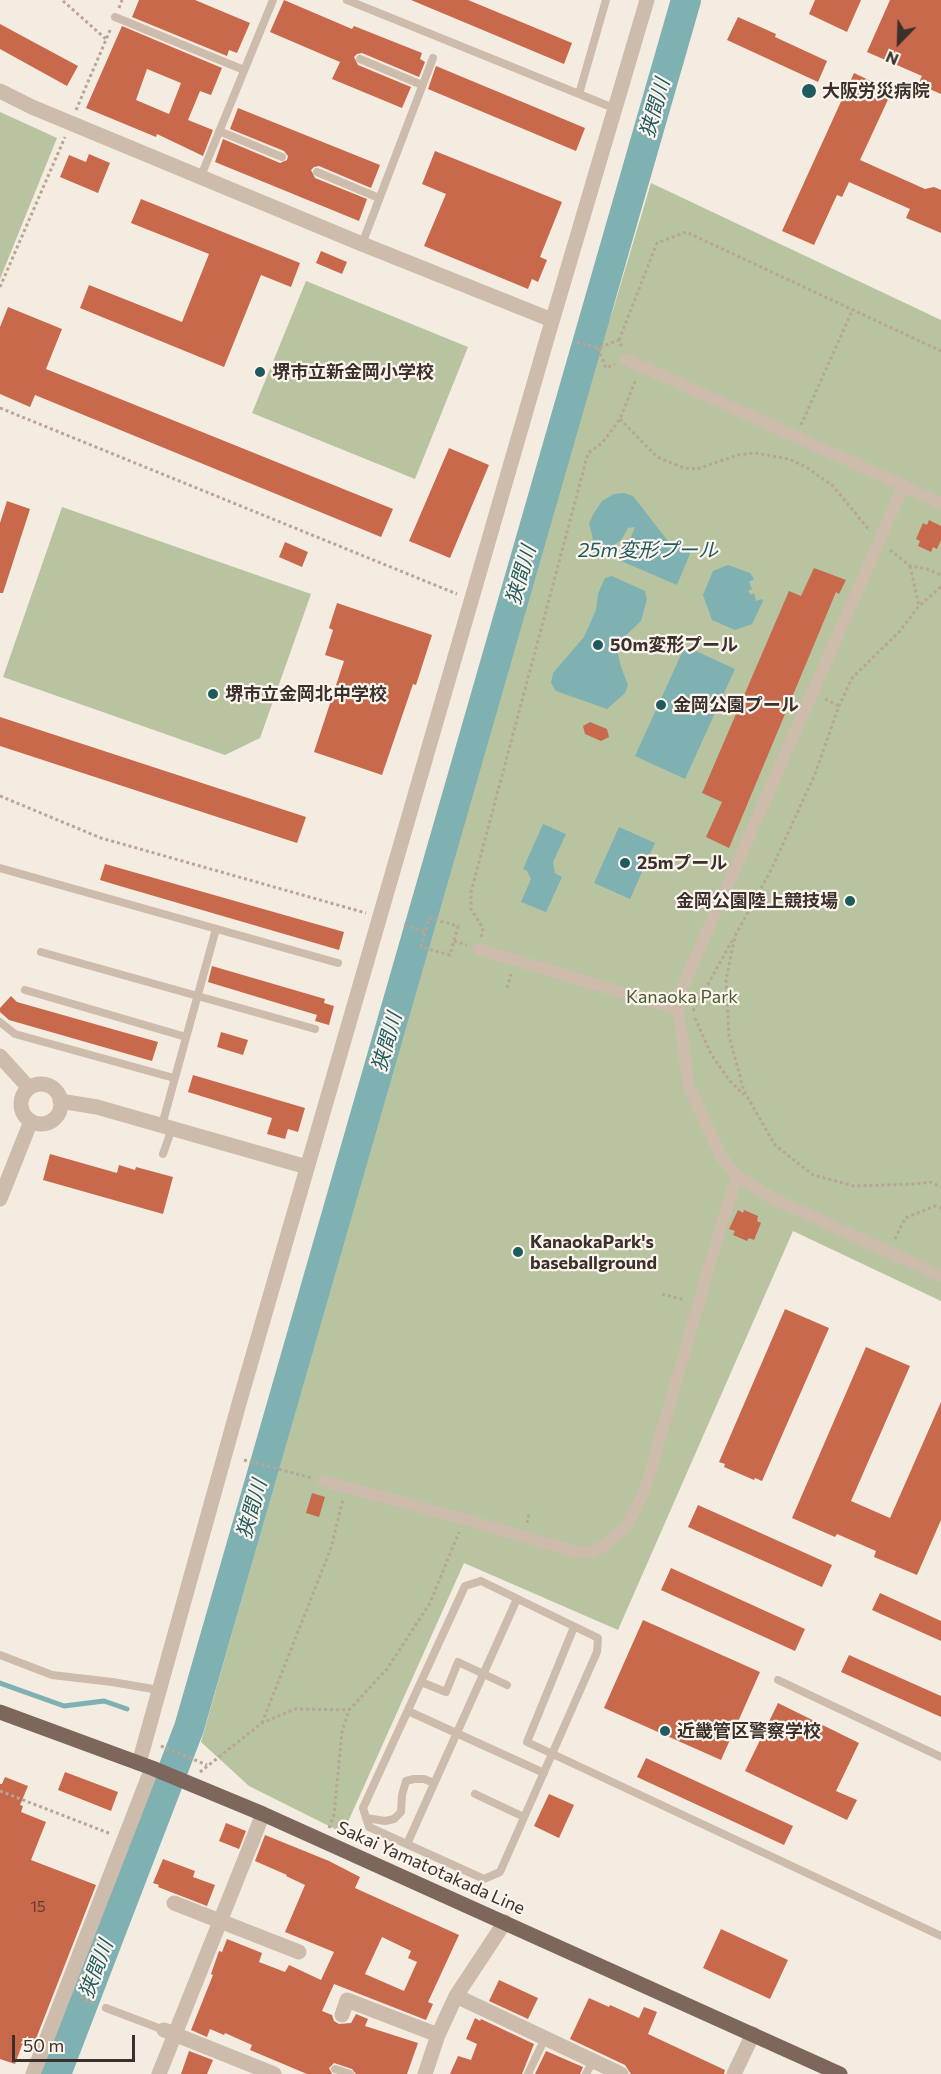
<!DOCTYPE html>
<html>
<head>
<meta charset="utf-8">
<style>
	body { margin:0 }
	#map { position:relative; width:941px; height:2074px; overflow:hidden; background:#f4ebe1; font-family:Commissioner,sans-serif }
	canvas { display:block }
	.north { position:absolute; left:869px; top:12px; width:60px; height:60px; -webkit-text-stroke:4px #fbf5ee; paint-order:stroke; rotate:203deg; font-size:16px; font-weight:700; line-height:24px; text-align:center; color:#3b302b }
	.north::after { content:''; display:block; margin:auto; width:21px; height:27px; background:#3b302b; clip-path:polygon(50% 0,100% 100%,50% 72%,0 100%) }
	.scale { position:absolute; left:12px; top:2035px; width:123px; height:27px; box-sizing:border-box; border:3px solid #3b302b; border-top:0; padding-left:8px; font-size:18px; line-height:21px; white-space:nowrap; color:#3b302b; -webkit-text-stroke:4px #fbf5ee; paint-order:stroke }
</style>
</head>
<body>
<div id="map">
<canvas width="941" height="2074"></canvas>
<div class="north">N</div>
<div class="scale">50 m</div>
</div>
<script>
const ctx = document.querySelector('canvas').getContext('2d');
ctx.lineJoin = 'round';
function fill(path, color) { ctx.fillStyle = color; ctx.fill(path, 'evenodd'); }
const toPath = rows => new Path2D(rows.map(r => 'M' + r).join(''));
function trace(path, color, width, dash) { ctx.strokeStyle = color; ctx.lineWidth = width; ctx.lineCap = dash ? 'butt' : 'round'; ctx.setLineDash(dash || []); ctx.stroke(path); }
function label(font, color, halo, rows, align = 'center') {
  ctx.font = font + ' Commissioner,"Noto Sans JP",sans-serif'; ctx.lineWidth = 4.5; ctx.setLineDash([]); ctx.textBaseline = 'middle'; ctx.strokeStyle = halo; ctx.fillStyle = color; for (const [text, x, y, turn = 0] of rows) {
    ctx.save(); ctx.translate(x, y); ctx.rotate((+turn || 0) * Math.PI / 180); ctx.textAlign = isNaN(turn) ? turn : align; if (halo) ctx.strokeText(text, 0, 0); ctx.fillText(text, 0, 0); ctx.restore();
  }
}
fill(toPath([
	[0,112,57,138,0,279],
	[651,183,941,320,941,1301,793,1231,618,1630,464,1563,343,1833,249,1786,201,1742,598,348,612,313],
	[306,281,468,347,415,479,252,413],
	[62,507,311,594,260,738,225,755,3,677]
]), '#b8c4a0');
fill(toPath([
	[624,493,633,496,668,541,691,551,677,585,621,561,635,527,628,528,621,540,608,550,600,552,587,550,587,546,593,539,589,523,594,513,602,501,614,494],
	[728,565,750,573,754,579,749,582,752,589,748,591,751,595,754,593,756,601,762,599,763,601,752,624,735,630,712,620,703,595,713,571],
	[612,576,645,591,647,599,641,621,622,639,617,650,621,667,628,685,625,693,607,709,556,691,551,683,553,673,584,637,596,610,598,594,605,578],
	[685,646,735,669,685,779,635,756],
	[543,824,566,834,553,862,555,873,562,877,546,912,521,902,531,879,527,871,523,869],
	[619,827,655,843,630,899,594,883]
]), '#7fb0b2');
trace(toPath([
	[0,1683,64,1706,104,1701,127,1709]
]), '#7fb0b2', 5);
trace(toPath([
	[56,2074,189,1728,686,0]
]), '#7fb0b2', 30);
fill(toPath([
	[139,0,195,0,250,23,237,53,229,50,227,56,132,17],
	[284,0,352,29,354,26,422,53,420,59,425,62,419,77,362,53,357,54,354,57,358,65,411,87,402,108,332,79,340,62,270,32],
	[411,0,468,0,572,43,564,64],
	[815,0,861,0,847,32,809,14],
	[890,0,941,0,941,94,918,84,922,76,867,52],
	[738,17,776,34,775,37,827,61,818,82,727,40],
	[0,24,78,66,67,86,0,49],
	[122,26,222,68,211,95,200,91,188,120,213,130,203,156,157,134,156,137,86,108],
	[147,69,181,83,169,114,136,100],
	[436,66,585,128,576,151,428,89],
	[854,73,892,91,860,160,925,189,934,187,941,190,941,233,906,218,910,209,849,182,842,197,837,195,814,245,782,231],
	[238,108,380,165,371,188,319,166,314,167,311,170,315,178,367,199,359,221,215,162,223,139,280,163,287,160,288,156,284,151,230,129],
	[435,151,562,202,540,257,547,260,538,282,532,279,528,289,424,246,446,194,422,184],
	[89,154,110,163,98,193,60,177,69,155,86,162],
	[141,199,300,263,291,287,261,275,224,367,80,308,89,285,182,322,209,254,131,223],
	[321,251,347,262,342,274,316,263],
	[8,307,62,329,46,369,393,509,381,537,35,395,30,407,0,394,0,327],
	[449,448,489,465,450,558,409,541],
	[7,501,30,509,3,593,0,593,0,523],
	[929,520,941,526,941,540,937,549,933,547,931,552,918,546,920,541,916,539,923,523,927,525],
	[285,542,308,552,302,567,279,557],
	[814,568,846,580,839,594,836,592,729,848,706,837,722,802,702,793,789,591,801,596],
	[337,603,432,635,416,685,413,684,382,775,314,752,344,661,325,655,333,630,329,628],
	[0,717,306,817,297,843,0,746],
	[590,722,607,729,609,737,601,741,585,734,583,726],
	[105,864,344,932,339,950,113,884,100,880],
	[212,966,325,999,324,1003,334,1006,329,1025,315,1021,317,1015,208,982],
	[11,996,17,1002,158,1042,152,1061,9,1020,0,1012,0,1008],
	[221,1032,248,1040,243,1055,217,1047],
	[193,1075,305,1108,298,1132,288,1129,285,1139,267,1134,272,1118,188,1092],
	[50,1154,117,1173,119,1165,135,1170,136,1167,173,1177,163,1214,43,1180],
	[738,1210,743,1213,744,1210,758,1216,757,1221,761,1223,754,1240,749,1238,747,1241,733,1235,735,1231,729,1229],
	[785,1309,829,1328,762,1481,755,1478,754,1480,724,1467,725,1464,719,1462],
	[866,1347,910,1366,851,1501,890,1518,941,1402,941,1520,917,1575,874,1557,876,1551,837,1534,835,1537,792,1518],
	[312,1493,325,1497,319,1517,306,1513],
	[698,1505,832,1565,822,1587,688,1527],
	[671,1568,805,1629,795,1651,661,1590],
	[880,1593,941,1621,941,1641,872,1610],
	[643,1620,760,1672,721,1760,604,1708],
	[849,1655,941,1696,941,1717,841,1672],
	[778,1703,859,1743,836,1791,857,1800,847,1820,745,1771],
	[646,1758,793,1826,784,1845,637,1777],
	[65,1772,118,1792,111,1811,58,1790],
	[5,1777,28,1786,20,1805,23,1806,21,1812,46,1822,31,1860,96,1885,32,2049,22,2045,15,2064,0,2059,0,1784,2,1784],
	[549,1794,574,1805,559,1838,534,1826],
	[226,1823,246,1831,239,1849,219,1841],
	[265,1835,329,1861,360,1877,355,1888,459,1935,428,2002,433,2004,426,2020,334,1984,322,2011,332,2015,334,2021,339,2024,351,2023,356,2014,368,2019,365,2026,418,2043,407,2074,356,2074,352,2069,334,2063,329,2068,332,2074,307,2074,250,2050,252,2045,225,2033,224,2035,210,2029,207,2037,191,2030,213,1975,211,1974,219,1951,222,1952,227,1939,262,1953,259,1962,285,1972,289,1965,321,1980,334,1952,285,1932,305,1885,286,1876,287,1875,255,1861],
	[382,1937,411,1951,408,1958,417,1962,404,1991,365,1974],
	[163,1859,195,1871,193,1877,215,1885,207,1906,158,1887,159,1885,153,1883],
	[721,1929,788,1960,770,1999,703,1968],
	[499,1980,538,1998,528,2019,489,2001],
	[589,1998,609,2007,610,2005,639,2018,644,2007,657,2012,648,2034,725,2070,724,2074,631,2074,625,2065,570,2039],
	[475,2018,480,2021,481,2019,534,2044,522,2074,450,2074,458,2056,471,2060,477,2044,466,2039],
	[189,2051,213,2060,207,2074,181,2074],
	[546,2051,583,2067,580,2074,535,2074]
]), '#c8694b');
trace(toPath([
	[63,1,106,39],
	[119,8,122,0],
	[76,110,111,28],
	[0,287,65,137],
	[619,340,657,243,686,232,941,351],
	[577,342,598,348,619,340,622,348],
	[598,348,606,368,615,364],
	[0,408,457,594],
	[620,419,657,457,684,468,697,469,738,455,755,453,789,459,806,467,833,486,870,531],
	[801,425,852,311],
	[890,550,910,566,927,569,941,575],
	[910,566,919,606],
	[941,587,919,606,899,632,852,678,839,706,815,774,772,868,735,936,726,980,729,1036,744,1091,775,1145,813,1175,854,1186,916,1184,930,1182,941,1187],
	[825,699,839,706],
	[0,796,101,838,366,913],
	[429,918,458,926,450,955,421,947,429,918],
	[404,925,425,932],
	[481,937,483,928,471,909,471,892,588,453,602,443,620,419,636,379],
	[454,941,467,945],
	[507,988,511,974],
	[693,1011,732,941],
	[695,1018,711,1054,730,1081,744,1095],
	[895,1239,905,1218,935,1206,941,1208],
	[662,1294,685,1300],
	[244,1460,312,1478],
	[527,1523,529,1513],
	[262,1723,331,1548,343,1499],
	[161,1746,207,1765],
	[200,1772,262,1723,295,1709,349,1710],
	[0,1791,111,1834],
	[329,1828,334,1815,342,1732,349,1710,387,1669,430,1603,459,1532],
	[80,1997,96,2004]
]), '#b9a596', 3, [3, 3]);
trace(toPath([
	[347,0,616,109],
	[115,17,244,70],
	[360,59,422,85],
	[579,94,606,0],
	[219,131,282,157],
	[317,172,379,198],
	[201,176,273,0],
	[362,244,433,58],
	[0,868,338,963],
	[41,952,315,1029],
	[25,990,186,1037],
	[0,1022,15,1034,174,1078],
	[162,1125,216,929],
	[163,1154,172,1128],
	[481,1581,598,1638,597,1652,500,1872,484,1879,369,1827,363,1808,465,1586,481,1581],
	[574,1627,527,1742,941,1936],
	[0,1655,52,1675,112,1682,159,1690],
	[778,1680,941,1757],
	[421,1682,446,1692,458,1662,507,1685],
	[408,1711,544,1773],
	[475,1794,524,1817],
	[366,1818,385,1821,394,1819,401,1812,402,1795,406,1781,414,1779,424,1779,434,1783],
	[407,1844,517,1599],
	[106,2008,164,2030],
	[335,2069,350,2074],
	[528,2074,545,2038],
	[586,2074,593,2061]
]), '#cdbbac', 8);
trace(toPath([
	[626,359,941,503],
	[903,487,680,993,678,1009,689,1087,721,1156,737,1176,772,1198,941,1276],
	[478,949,678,1009],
	[324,1481,464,1519,576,1552,591,1552,604,1546,627,1525,645,1490,713,1253,737,1176]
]), '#cdbbac', 12);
trace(toPath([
	[174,1903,299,1952],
	[456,1996,621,2074],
	[342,2015,347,2000,438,2035],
	[164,2030,274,2074],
	[159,2074,263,1814],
	[425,2074,438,2035,456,1996,505,1922],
	[734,2074,753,2034]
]), '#cdbbac', 15);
trace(toPath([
	[0,91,32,107,362,244,552,320],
	[0,1056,29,1088],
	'21 1104a20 20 0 1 1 40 0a20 20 0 1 1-40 0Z',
	[60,1101,97,1107,307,1167],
	[0,1199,31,1121],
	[139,1763,240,1400,546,342,647,0],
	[33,2074,152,1768]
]), '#cdbbac', 15);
trace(toPath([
	[0,1712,152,1768,263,1814,840,2074]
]), '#7d675c', 15);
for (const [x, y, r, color] of [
	[809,91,8,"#1f5a5e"],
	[260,372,6,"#1f5a5e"],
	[598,645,6,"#1f5a5e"],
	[213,694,6,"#1f5a5e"],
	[661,705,6,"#1f5a5e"],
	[625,863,6,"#1f5a5e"],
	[850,901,6,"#1f5a5e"],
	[518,1252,6,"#1f5a5e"],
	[665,1731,6,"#1f5a5e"]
]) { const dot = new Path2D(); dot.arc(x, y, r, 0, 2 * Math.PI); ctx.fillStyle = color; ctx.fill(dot); trace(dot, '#fbf5ee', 2); }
label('15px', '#5e3e33', null, [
	["15",38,1907]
]);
label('bold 18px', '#3b302b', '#fbf5ee', [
	["大阪労災病院",822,91],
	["堺市立新金岡小学校",272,372],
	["50m変形プール",610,645],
	["堺市立金岡北中学校",225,694],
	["金岡公園プール",673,705],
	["25mプール",637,863],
	["金岡公園陸上競技場",838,901,"right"],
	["KanaokaPark's",530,1242],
	["baseballground",530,1263],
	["近畿管区警察学校",677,1731]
], 'left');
label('18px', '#4a5a2e', '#fbf5ee', [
	["Kanaoka Park",682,997]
]);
label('18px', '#3b302b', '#fbf5ee', [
	["Sakai Yamatotakada Line",431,1868,24]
]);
label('italic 20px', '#1f5a5e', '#fbf5ee', [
	["狭間川",655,108,-74],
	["25m変形プール",648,550],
	["狭間川",521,575,-74],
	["狭間川",387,1042,-74],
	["狭間川",252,1509,-74],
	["狭間川",96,1969,-69]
]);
</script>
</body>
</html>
